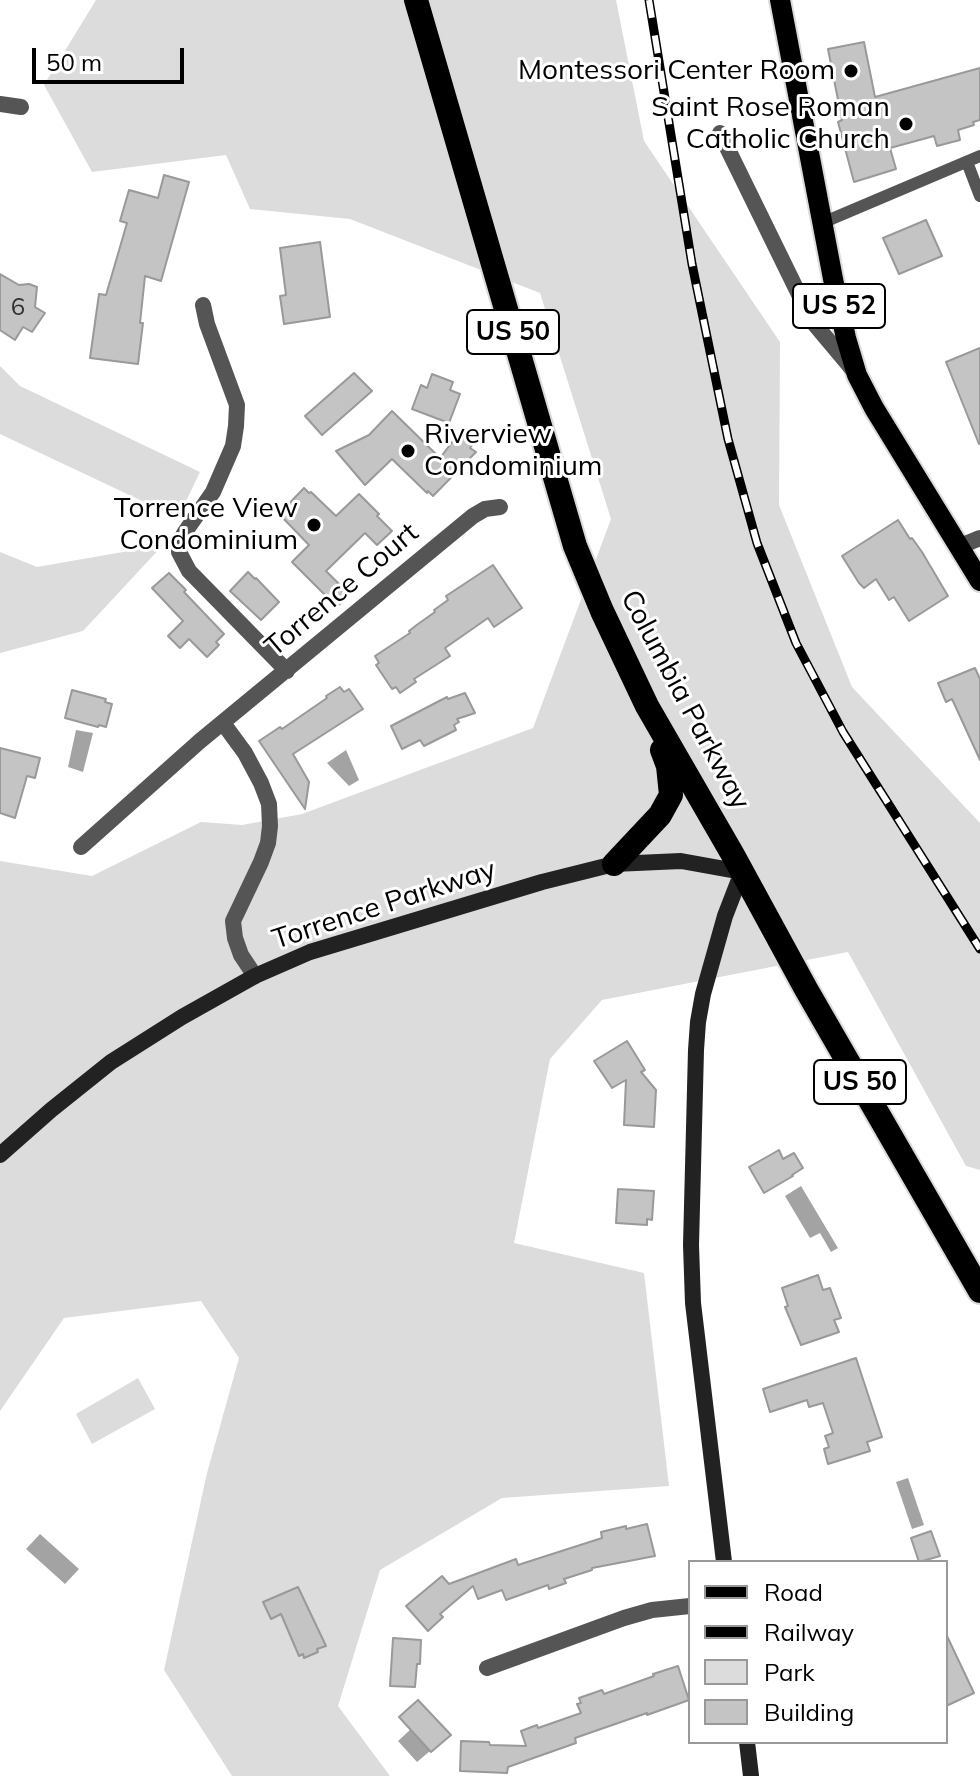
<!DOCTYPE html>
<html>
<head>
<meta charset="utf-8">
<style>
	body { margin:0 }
	#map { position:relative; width:980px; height:1776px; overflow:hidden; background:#fff; font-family:Mulish,sans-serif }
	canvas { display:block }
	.legend { position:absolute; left:688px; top:1560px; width:260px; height:184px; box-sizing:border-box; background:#fff; border:2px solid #999; margin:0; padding:10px 14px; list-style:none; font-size:24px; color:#000 }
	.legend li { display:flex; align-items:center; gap:16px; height:40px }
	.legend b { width:40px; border:2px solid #999 }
	.scale { position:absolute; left:32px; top:48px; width:152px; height:36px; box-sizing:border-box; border:4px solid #000; border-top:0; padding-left:10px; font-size:24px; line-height:28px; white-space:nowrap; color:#000; -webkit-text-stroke:6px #fff; paint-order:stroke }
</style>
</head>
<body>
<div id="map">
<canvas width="980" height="1776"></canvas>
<ul class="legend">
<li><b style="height:10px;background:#000"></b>Road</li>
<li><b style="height:10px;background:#000"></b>Railway</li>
<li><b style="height:22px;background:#dcdcdc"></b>Park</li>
<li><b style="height:22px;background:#c4c4c4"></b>Building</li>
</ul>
<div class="scale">50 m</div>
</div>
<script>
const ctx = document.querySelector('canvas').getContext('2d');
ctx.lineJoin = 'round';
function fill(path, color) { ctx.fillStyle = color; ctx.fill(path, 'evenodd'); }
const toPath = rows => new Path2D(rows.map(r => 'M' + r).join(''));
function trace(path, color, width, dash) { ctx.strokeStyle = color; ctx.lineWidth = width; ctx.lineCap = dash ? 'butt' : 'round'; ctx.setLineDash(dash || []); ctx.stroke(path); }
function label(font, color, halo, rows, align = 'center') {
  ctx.font = font + ' Mulish,sans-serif'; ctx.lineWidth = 6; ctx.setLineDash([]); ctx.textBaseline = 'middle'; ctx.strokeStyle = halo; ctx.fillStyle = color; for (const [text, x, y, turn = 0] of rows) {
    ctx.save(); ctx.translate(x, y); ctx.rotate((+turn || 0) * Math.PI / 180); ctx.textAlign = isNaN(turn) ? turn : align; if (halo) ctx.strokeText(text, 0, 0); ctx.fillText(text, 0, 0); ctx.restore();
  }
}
fill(toPath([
	[96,0,616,0,644,141,780,342,779,505,852,687,980,823,980,1170,966,1166,848,952,602,1000,550,1059,514,1243,644,1273,669,1486,502,1498,380,1570,338,1706,390,1776,232,1776,164,1670,207,1473,239,1358,201,1301,64,1318,0,1411,0,861,92,876,201,822,242,825,302,814,533,728,611,519,540,293,350,219,250,209,226,155,92,172,44,85],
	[0,366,20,386,200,472,178,518,0,434],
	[163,545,83,631,0,653,0,552,37,567],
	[138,1378,155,1409,92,1444,76,1414]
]), '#dcdcdc');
fill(toPath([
	[76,730,93,733,83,772,68,767],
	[346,750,359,780,349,786,327,763],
	[801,1186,838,1248,831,1252,820,1233,810,1238,785,1196],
	[908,1478,924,1525,912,1529,896,1482],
	[40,1534,79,1569,65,1584,26,1549],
	[411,1729,430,1751,417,1762,398,1741]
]), '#a3a3a3');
const building = toPath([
	[864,42,875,97,980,68,980,120,973,122,974,125,958,130,960,140,937,146,934,136,890,148,896,169,854,182,838,122,842,120,828,49,864,42],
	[164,175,189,182,161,281,145,276,140,323,143,323,138,364,90,358,99,294,106,295,127,223,120,221,129,190,158,198,164,175],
	[926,220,942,256,899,274,883,238,926,220],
	[320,242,330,317,284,324,280,296,286,295,280,248,320,242],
	[0,274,19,285,29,284,37,287,35,307,45,313,32,332,23,327,15,340,0,330,0,274],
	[980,348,980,444,979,444,946,362,980,348],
	[354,373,372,391,322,435,305,416,354,373],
	[432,374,453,382,450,390,460,394,449,423,412,409,421,385,427,388,432,374],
	[392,411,440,458,462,429,476,440,470,448,476,452,433,496,428,491,427,493,392,459,365,485,336,451,369,435,392,411],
	[304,488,309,493,311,492,336,516,359,494,379,514,377,516,392,531,377,545,365,533,326,571,349,594,337,607,292,562,309,545,279,514,304,488],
	[898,520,910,539,912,538,922,552,948,596,909,621,894,597,889,600,876,579,864,588,859,583,842,556,898,520],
	[493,565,522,608,494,627,488,618,445,648,450,656,414,679,416,682,400,693,396,687,392,689,376,665,379,663,375,656,410,633,409,631,418,624,435,612,434,610,448,600,446,596,493,565],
	[248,572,255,579,256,578,279,602,261,620,230,591,248,572],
	[169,573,186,590,184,592,224,634,216,642,219,645,207,657,189,639,180,648,168,636,183,621,152,588,169,573],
	[975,668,980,679,980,760,952,699,946,702,938,683,975,668],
	[340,687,344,692,349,689,363,709,293,754,309,782,305,809,259,741,280,727,282,729,327,698,326,696,340,687],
	[72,690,106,699,105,702,112,704,106,727,99,725,98,727,65,718,72,690],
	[465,693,475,713,457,719,459,722,454,725,456,730,424,746,420,740,402,749,391,726,447,697,448,699,465,693],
	[0,748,40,758,35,778,27,776,15,818,0,813,0,748],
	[627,1041,645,1070,641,1072,656,1090,654,1127,624,1125,626,1080,612,1088,594,1061,627,1041],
	[779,1150,783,1159,794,1153,803,1168,792,1175,793,1176,764,1193,749,1167,779,1150],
	[618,1189,654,1191,652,1220,647,1219,647,1225,616,1223,618,1189],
	[818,1275,823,1290,830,1288,841,1318,834,1320,839,1332,801,1345,785,1307,788,1306,782,1288,818,1275],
	[856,1358,882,1437,867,1442,870,1451,828,1464,824,1449,829,1447,825,1436,833,1433,823,1403,809,1407,807,1400,770,1412,763,1389,856,1358],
	[647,1524,655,1556,592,1568,592,1570,564,1579,566,1583,549,1589,548,1585,506,1600,502,1590,478,1599,473,1586,440,1614,443,1617,428,1631,406,1606,442,1576,449,1584,516,1559,518,1565,602,1538,601,1532,626,1526,626,1529,647,1524],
	[931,1531,940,1556,919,1562,911,1538,931,1531],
	[298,1587,326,1646,317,1649,318,1652,304,1658,303,1654,299,1656,281,1614,271,1619,263,1602,298,1587],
	[946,1634,974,1693,946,1706,946,1634],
	[393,1638,421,1640,420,1664,417,1664,415,1687,390,1686,393,1638],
	[678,1666,689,1700,647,1715,647,1713,575,1738,576,1743,508,1767,507,1773,460,1771,461,1741,489,1742,490,1745,526,1746,521,1731,537,1725,538,1728,581,1713,577,1704,581,1703,579,1698,602,1690,604,1694,654,1676,653,1674,678,1666],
	[418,1700,451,1735,431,1752,399,1717,418,1700]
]);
fill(building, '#c4c4c4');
trace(building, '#999', 2);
const primary = toPath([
	[780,0,834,284,846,338,857,375,874,408,980,581]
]);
const highway = toPath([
	[416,0,575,546,602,611,647,706,733,855,806,989,980,1291],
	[614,864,660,815,671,795,668,766,662,750]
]);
trace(primary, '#dbdbdb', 24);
trace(highway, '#dbdbdb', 28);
trace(toPath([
	[967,162,980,196],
	[822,223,980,156]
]), '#555', 12);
trace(toPath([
	[0,104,21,107],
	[720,133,812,321,854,371],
	[203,305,207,324,237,405,236,426,233,446,213,492,185,532,180,541,179,552,189,571,287,671],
	[958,547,980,538],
	[223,723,245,753,261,783,269,804,270,826,268,843,261,862,233,921,235,938,241,955,255,976],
	[81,847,200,741,473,516,485,509,500,507],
	[487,1668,624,1618,652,1610,690,1606]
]), '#555', 16);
trace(toPath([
	[0,1155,51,1110,111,1062,182,1017,255,976,310,952,542,882,614,864,681,861,742,872,725,916,703,994,698,1022,696,1050,691,1245,693,1303,724,1562],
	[747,1742,751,1776]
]), '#222', 16);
trace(primary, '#000', 20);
trace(highway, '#000', 24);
const rail = toPath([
	[649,0,692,264,728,439,757,543,796,643,843,732,980,949]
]);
trace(rail, '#000', 9);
trace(rail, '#fff', 6, [18]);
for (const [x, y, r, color] of [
	[851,71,8,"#000"],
	[906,124,8,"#000"],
	[408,451,8,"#000"],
	[314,525,8,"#000"]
]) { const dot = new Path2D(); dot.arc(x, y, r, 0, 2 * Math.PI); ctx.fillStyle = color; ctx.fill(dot); trace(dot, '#fff', 3); }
label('24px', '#313131', null, [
	["6",18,308]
]);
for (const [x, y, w] of [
	[839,306,92],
	[513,332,92],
	[860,1082,92]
]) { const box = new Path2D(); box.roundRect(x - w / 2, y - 22, w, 44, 6); ctx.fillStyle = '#fff'; ctx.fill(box); trace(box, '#000', 2); }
label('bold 26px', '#000', null, [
	["US 52",839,306],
	["US 50",513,332],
	["US 50",860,1082]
]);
label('28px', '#000', '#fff', [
	["Montessori Center Room",835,71],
	["Saint Rose Roman",890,108],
	["Catholic Church",890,140],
	["Riverview",424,435,"left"],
	["Condominium",424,467,"left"],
	["Torrence View",298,509],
	["Condominium",298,541]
], 'right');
label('28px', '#000', '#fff', [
	["Torrence Court",342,590,-40],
	["Columbia Parkway",685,700,62],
	["Torrence Parkway",384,905,-18]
]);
</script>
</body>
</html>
